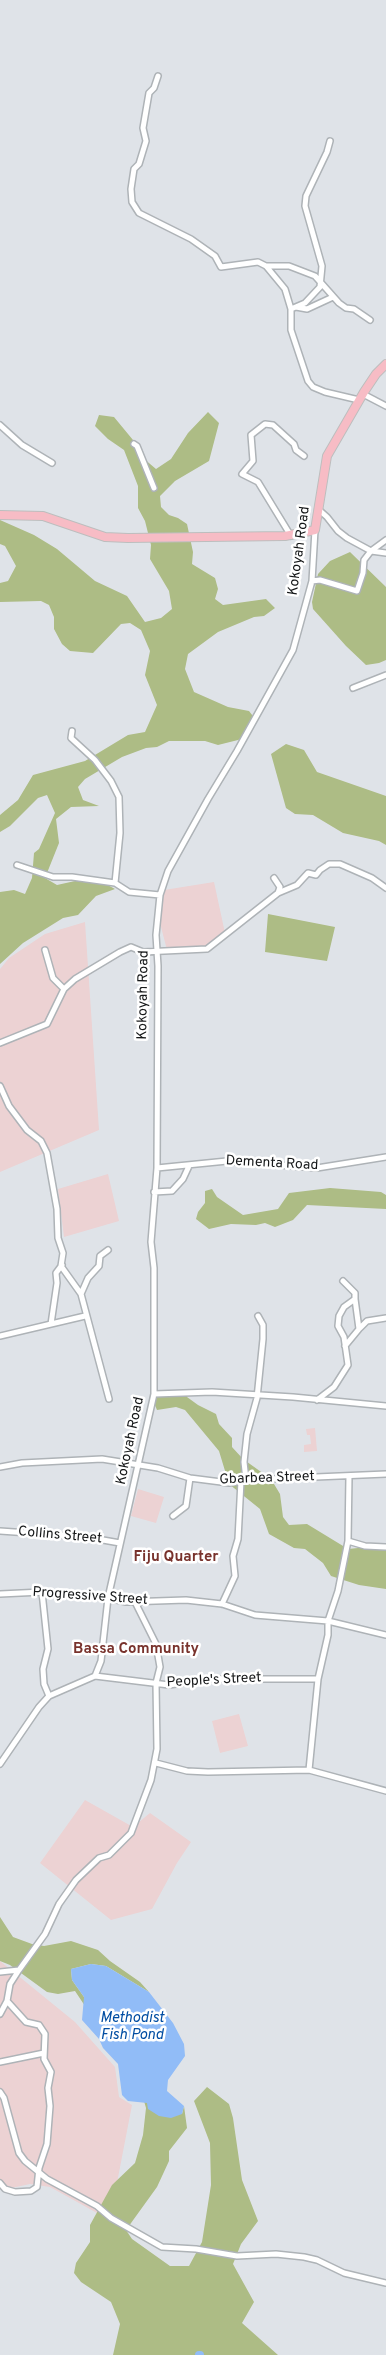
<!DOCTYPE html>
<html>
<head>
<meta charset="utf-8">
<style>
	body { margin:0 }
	canvas { display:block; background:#dfe3e8 }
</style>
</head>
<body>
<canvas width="386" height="2355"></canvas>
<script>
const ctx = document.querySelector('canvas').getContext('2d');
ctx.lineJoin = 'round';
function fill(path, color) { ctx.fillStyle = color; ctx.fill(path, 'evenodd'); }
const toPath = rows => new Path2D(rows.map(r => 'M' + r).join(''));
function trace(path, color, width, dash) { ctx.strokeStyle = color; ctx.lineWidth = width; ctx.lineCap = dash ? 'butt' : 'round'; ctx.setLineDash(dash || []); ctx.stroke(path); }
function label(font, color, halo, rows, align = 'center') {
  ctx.font = font + ' Overpass,sans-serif'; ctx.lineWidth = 5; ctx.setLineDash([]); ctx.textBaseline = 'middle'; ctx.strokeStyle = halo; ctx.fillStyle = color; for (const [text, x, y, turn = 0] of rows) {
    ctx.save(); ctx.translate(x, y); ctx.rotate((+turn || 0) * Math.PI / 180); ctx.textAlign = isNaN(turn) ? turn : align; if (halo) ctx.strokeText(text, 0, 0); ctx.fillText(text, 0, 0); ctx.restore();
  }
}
fill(toPath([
	[214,882,225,933,208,948,167,950,160,923,164,890],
	[85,922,99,1130,0,1172,0,969,9,958,45,934],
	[108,1174,119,1221,64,1237,58,1189],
	[315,1428,317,1451,304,1452,304,1445,311,1444,310,1435,307,1435,306,1429],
	[138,1489,164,1497,156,1523,131,1516],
	[239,1714,248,1746,220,1753,212,1721],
	[85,1800,133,1827,150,1813,191,1842,177,1863,152,1909,111,1920,40,1863],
	[0,1961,75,2022,115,2067,119,2097,132,2105,116,2188,97,2213,50,2187,30,2184,7,2189,0,2186]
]), '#ecd2d3');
fill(toPath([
	[208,412,219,423,209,461,175,481,160,496,161,507,169,515,178,518,187,524,193,552,192,564,215,578,218,589,215,599,223,605,266,599,275,608,264,616,254,617,218,632,188,654,185,669,194,692,228,707,249,711,256,720,246,737,238,740,218,745,205,741,169,741,157,747,146,748,122,757,85,779,78,787,83,800,99,806,71,807,56,819,59,843,45,878,57,885,93,877,115,889,96,896,78,915,63,918,23,943,0,964,0,892,14,890,25,894,32,878,34,853,39,849,55,813,47,795,38,798,10,826,0,832,0,815,18,800,33,775,85,761,128,735,145,732,157,705,145,675,150,651,141,630,130,623,121,624,93,653,70,651,62,644,54,629,54,617,49,605,41,601,0,602,0,583,8,581,16,566,5,546,0,544,0,520,34,535,57,549,95,581,127,596,145,622,161,618,172,609,169,591,150,559,151,545,145,521,138,508,138,486,124,450,108,439,95,426,99,415,114,417,133,440,143,458,156,469,171,459,188,433],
	[350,552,386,587,386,660,379,663,366,665,346,646,313,609,312,602,318,574,330,561],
	[286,744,304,750,317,772,386,796,386,845,379,841,343,833,313,815,295,814,286,808,271,754],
	[268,914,335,927,327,961,265,952],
	[330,1188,381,1192,386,1195,386,1209,307,1205,293,1220,275,1227,265,1223,256,1225,231,1224,209,1229,196,1219,198,1212,205,1203,205,1191,212,1189,217,1197,243,1215,278,1209,289,1193],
	[156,1390,184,1392,187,1397,198,1405,216,1414,219,1424,232,1438,232,1447,243,1459,271,1479,280,1494,283,1517,289,1525,307,1524,348,1549,368,1547,386,1549,386,1589,359,1585,331,1576,323,1563,305,1549,294,1548,269,1534,260,1509,229,1484,219,1451,185,1410,176,1407,157,1410,154,1403],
	[0,1917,13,1937,32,1944,44,1946,71,1941,98,1950,110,1961,140,1982,149,1992,106,1966,91,1964,71,1969,72,1980,84,1997,85,2006,75,1991,58,1994,47,1992,10,1965,0,1961],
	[207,2087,229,2104,233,2118,242,2180,258,2221,241,2244,233,2264,254,2302,242,2323,278,2355,113,2355,120,2324,111,2302,81,2282,74,2273,76,2263,90,2242,90,2225,112,2185,135,2163,143,2135,146,2108,144,2101,182,2114,184,2106,187,2128,169,2151,169,2161,157,2187,126,2230,132,2239,170,2266,189,2266,202,2242,211,2185,210,2143,194,2101]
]), '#adbc85');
fill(toPath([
	[91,1964,106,1966,149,1992,173,2023,184,2044,185,2056,168,2080,167,2091,184,2106,182,2114,171,2118,159,2116,148,2109,147,2103,128,2101,122,2095,118,2064,103,2048,99,2039,82,2020,84,1997,72,1980,71,1969]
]), '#91bcf7');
trace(toPath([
	[199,2355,200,2355]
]), '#91bcf7', 8);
const minor = toPath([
	[158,76,154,88,149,93,143,128,146,141,139,164,134,169,131,189,132,202,139,213,191,239,215,256,221,267,258,262,266,266,285,289,291,309,291,330,308,381,313,387,325,392,359,400],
	[266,266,289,266,315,276,339,303,346,308,354,309,370,320],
	[296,307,307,309,333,297],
	[291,309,305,303,320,287,322,266,305,206,306,196,327,152,330,141],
	[363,394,386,406],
	[0,425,22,445,52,463],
	[134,444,137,446,154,488],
	[318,509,327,517,338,531,347,538,371,551,386,553],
	[291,536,258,482,242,474,253,461,251,435,265,424,273,425,294,444,296,450,304,456],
	[312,581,320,580,357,591,363,573,364,560,371,551,386,540],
	[353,688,386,675],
	[72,731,71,738,95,760,111,781,119,797,120,833,115,883],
	[17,865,53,877,72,877,115,883,129,892,160,895],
	[274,878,280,887,278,893],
	[45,950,53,978,64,989],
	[0,1043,47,1024,64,989,75,979,120,952,131,947,143,952,207,949,278,893,297,885,308,873,316,875,320,870,329,864,340,864,372,878,386,888],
	[0,1086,9,1106,27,1130,41,1141,47,1153,57,1209,58,1238,63,1253,61,1266,81,1294,109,1399],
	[157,1168,227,1161,317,1168,386,1157],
	[154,1192,172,1191,183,1179,189,1166],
	[81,1294,88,1278,99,1266,100,1256,108,1250],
	[51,1324,57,1283,56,1273,62,1265],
	[360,1328,367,1321,386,1318],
	[0,1336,85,1316],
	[345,1346,359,1329,355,1299],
	[154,1394,212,1392,293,1397,386,1406],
	[317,1400,334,1387,348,1365,344,1337,338,1326,339,1316,344,1307,355,1299,355,1293,343,1281],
	[0,1467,22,1463,102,1459,158,1468,190,1478,229,1483,246,1480,386,1474],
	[246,1480,244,1462,247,1434,257,1398,263,1339,263,1325,258,1316],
	[173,1516,186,1506,190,1478],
	[0,1531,86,1537,120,1543],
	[348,1541,365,1546,386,1547],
	[42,1592,48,1649,43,1669,44,1684,49,1696],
	[0,1594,42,1592,108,1598,126,1602,186,1600,222,1604,255,1615,328,1621,386,1635],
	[222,1604,235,1576,233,1556,238,1539,241,1481],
	[95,1676,101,1661,108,1598,154,1394,154,1268,151,1242,157,1168,158,966,156,935,160,895,168,871,208,799,237,751,293,650,312,581,315,530],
	[156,1763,187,1771,208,1772,309,1770,386,1791],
	[0,1764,39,1707,49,1696,95,1676,169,1685,212,1679,318,1679],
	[309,1770,318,1679,328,1635,328,1621,338,1591,348,1541,349,1476],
	[0,1972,19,1970,45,1934,59,1904,76,1880,99,1858,109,1855,131,1833,151,1780,157,1749,156,1683,160,1667,156,1644,135,1602],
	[0,2014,7,2001],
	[0,2062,44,2053],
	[0,2092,4,2098,19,2153,25,2161,47,2179,97,2206,111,2218,162,2247,196,2249,237,2256,276,2254,304,2257,317,2260,344,2273,386,2283],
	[0,2183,5,2189,15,2192,31,2191,37,2187,39,2168,47,2144,50,2106,48,2088,51,2072,44,2059,45,2034,39,2025,26,2022,7,2001,10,1984,19,1970]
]);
const primary = toPath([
	[0,515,43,516,105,537,128,538,285,536,315,530,327,456,364,392,376,374,386,364]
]);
trace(minor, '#aeb3b7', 8);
trace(primary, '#bdbebe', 10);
trace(minor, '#fff', 5);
trace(primary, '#f7bcc5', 8);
label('14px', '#151718', '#fff', [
	["Kokoyah Road",300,551,-82],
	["Kokoyah Road",144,995,-89],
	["Dementa Road",272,1164,3],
	["Kokoyah Road",131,1441,-78],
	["Gbarbea Street",267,1479,-2],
	["Collins Street",60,1536,5],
	["Progressive Street",90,1597,4],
	["People's Street",214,1681,-3]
]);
label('bold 15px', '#78322c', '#fff', [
	["Fiju Quarter",176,1558],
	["Bassa Community",136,1650]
]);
label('italic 15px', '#014da2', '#fff', [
	["Methodist",132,2019],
	["Fish Pond",132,2036]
]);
</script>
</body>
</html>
